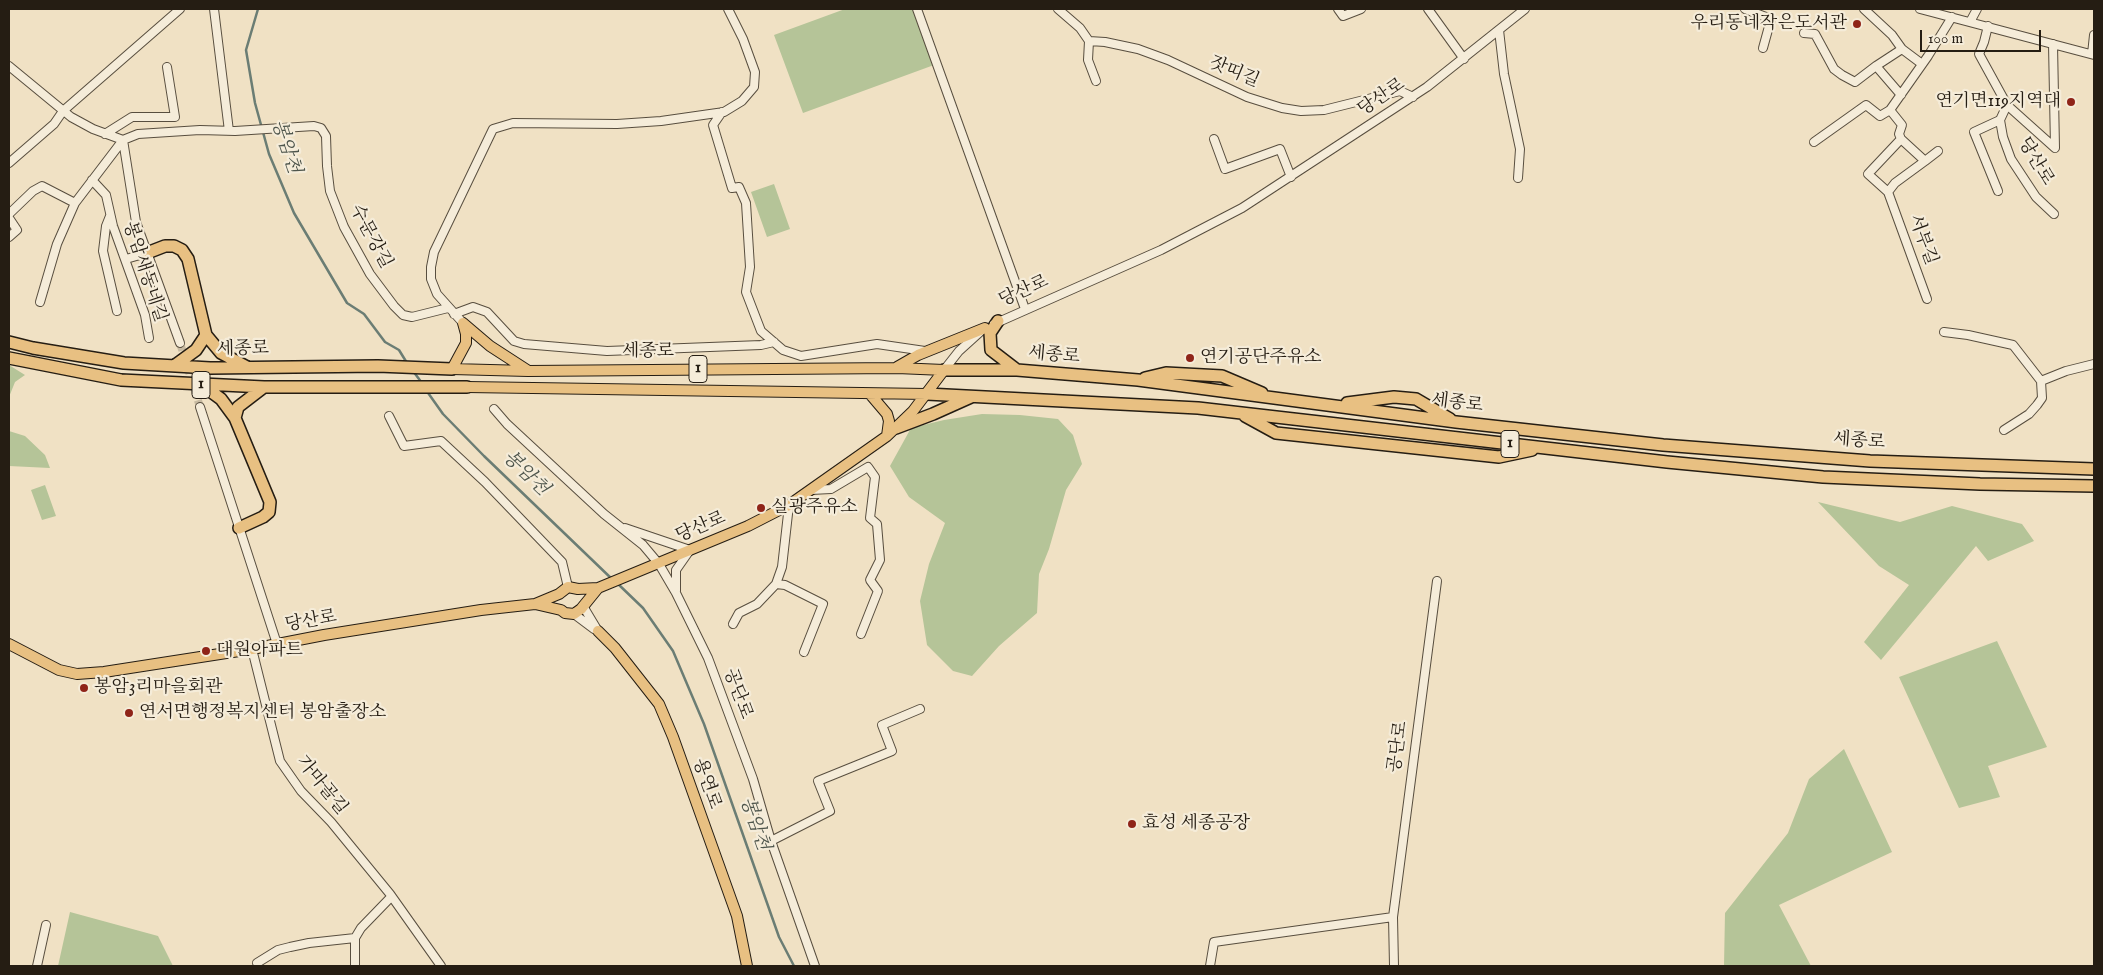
<!DOCTYPE html>
<html>
<head>
<meta charset="utf-8">
<style>
	body { margin:0 }
	#map { position:relative; width:2103px; height:975px; overflow:hidden; background:#f0e1c4; font-family:"IM FELL English",serif }
	canvas { display:block }
	.frame { position:absolute; inset:0; border:10px solid #251d13; pointer-events:none }
	.scale { position:absolute; left:1920px; top:30px; width:121px; height:22px; box-sizing:border-box; border:2px solid #251d13; border-top:0; padding-left:6px; font-size:15px; line-height:18px; white-space:nowrap; color:#251d13; -webkit-text-stroke:4px #f5ecd9; paint-order:stroke }
</style>
</head>
<body>
<div id="map">
<canvas width="2103" height="975"></canvas>
<div class="frame"></div>
<div class="scale">100 m</div>
</div>
<script>
const ctx = document.querySelector('canvas').getContext('2d');
ctx.lineJoin = 'round';
function fill(path, color) { ctx.fillStyle = color; ctx.fill(path, 'evenodd'); }
const toPath = rows => new Path2D(rows.map(r => 'M' + r).join(''));
function trace(path, color, width, dash) { ctx.strokeStyle = color; ctx.lineWidth = width; ctx.lineCap = dash ? 'butt' : 'round'; ctx.setLineDash(dash || []); ctx.stroke(path); }
function label(font, color, halo, rows, align = 'center') {
  ctx.font = font + ' "IM FELL English","Noto Serif KR",serif'; ctx.lineWidth = 4.5; ctx.setLineDash([]); ctx.textBaseline = 'middle'; ctx.strokeStyle = halo; ctx.fillStyle = color; for (const [text, x, y, turn = 0] of rows) {
    ctx.save(); ctx.translate(x, y); ctx.rotate((+turn || 0) * Math.PI / 180); ctx.textAlign = isNaN(turn) ? turn : align; if (halo) ctx.strokeText(text, 0, 0); ctx.fillText(text, 0, 0); ctx.restore();
  }
}
fill(toPath([
	[845,9,913,9,934,65,803,113,774,35],
	[774,184,790,229,767,237,751,192],
	[9,365,25,375,15,382,9,397],
	[982,414,1020,415,1058,419,1073,435,1082,464,1066,490,1049,549,1039,574,1037,613,999,646,972,676,953,671,927,645,920,601,929,564,945,523,909,497,890,466,911,428,944,420],
	[9,431,25,436,45,455,50,468,9,466],
	[45,485,56,516,42,520,31,490],
	[1818,502,1900,522,1952,506,2022,524,2034,541,1988,561,1976,546,1881,660,1864,642,1909,585,1879,566],
	[1997,641,2047,747,1988,766,2000,797,1959,808,1899,677],
	[1844,749,1892,852,1779,905,1811,966,1724,966,1725,913,1788,833,1809,779],
	[70,912,158,936,173,966,58,966]
]), '#b5c498');
trace(toPath([
	[258,9,246,50,255,103,269,154,294,213,347,303,364,314,385,342,399,350,407,363],
	[413,371,422,383],
	[426,390,443,414,484,456,613,580],
	[617,583,643,608,673,651,704,724,779,937,794,966]
]), '#6b7d74', 2.5);
trace(toPath([
	[180,343,200,407]
]), '#c7baa1', 8, [8, 4]);
const minor = toPath([
	[214,9,229,131],
	[917,9,1025,309],
	[1058,9,1080,28,1089,41,1105,42,1138,49,1168,60,1247,97,1282,108,1301,111,1324,110,1400,91,1413,97],
	[1338,9,1343,16,1361,9],
	[1428,9,1464,59],
	[1745,9,1771,19,1763,48],
	[1864,9,1892,35,1902,49,1876,66],
	[1920,9,2094,55],
	[1970,22,1977,9],
	[1988,26,1984,42,1979,54,2007,105],
	[1499,30,1504,74,1520,149,1518,178],
	[1804,33,1815,34,1834,69,1842,75,1855,82,1876,66,1901,95],
	[1089,41,1088,60,1096,81],
	[1902,49,1922,64],
	[2092,54,2094,35],
	[9,66,71,117,93,129,123,140,75,203,57,244,40,302],
	[722,112,713,125,732,188,739,187,746,203,750,267,746,292,761,331,783,350,801,356,877,344,925,351],
	[2000,120,2003,137,2011,159,2036,197,2054,214],
	[105,134,132,117,175,117,167,67],
	[1214,139,1225,169,1280,149,1291,177],
	[1814,142,1866,105,1880,116,1890,110],
	[1925,161,1938,151],
	[9,163,54,124,63,111,180,9],
	[92,180,106,195,113,226,145,315,149,338],
	[1998,191,1974,132,2000,120,2007,105,2055,148,2053,44],
	[1888,192,1868,174,1901,139],
	[9,214,33,191,42,186,75,203],
	[110,216,106,226,103,251,117,311],
	[9,218,17,230,9,237],
	[126,259,147,253],
	[1927,299,1888,192,1895,183,1925,161,1901,139,1899,134,1902,125,1890,110,1928,56,1952,17],
	[454,314,473,307,487,312,514,341,524,344,607,351,761,345,774,342],
	[463,323,437,294,431,279,431,267,434,252,493,129,513,123,617,124,661,121,724,112,742,101,754,87,755,72,743,39,728,9],
	[994,324,1161,250,1242,208,1427,87,1525,9],
	[1944,332,1968,335,2013,345,2041,381],
	[180,343,136,222,123,140,138,134,200,130,235,131,314,126,321,128,326,136,327,166,330,191,344,227,370,274,394,306,403,315,412,317,448,308],
	[944,370,959,351,980,332],
	[200,407,277,644],
	[494,409,507,424,604,514,643,545,659,564,676,593,708,658,753,779,771,841,815,966],
	[389,416,404,446,441,441,485,482,562,562,568,587],
	[2004,430,2029,414,2037,405,2042,398,2041,381,2066,371,2094,364],
	[811,490,831,489,868,467,875,477,870,518,877,524,880,560,870,580,878,591,861,634],
	[789,505,782,567,776,584,785,585,823,604,804,652],
	[625,528,690,550,676,570,676,591],
	[583,606,598,631],
	[574,614,594,629],
	[733,624,739,613,757,604,776,584],
	[252,649,280,761,301,791,331,822,390,894,441,966],
	[771,841,830,811,818,781,892,751,882,725,920,709],
	[1393,917,1437,581],
	[257,963,278,950,290,947,309,943,355,938],
	[37,966,46,925],
	[355,966,355,938,361,928,391,897],
	[1210,966,1214,942,1393,917,1394,966]
]);
const major = toPath([
	[897,367,918,355,985,328],
	[452,369,528,371,897,368,944,370],
	[452,369,466,343,466,334,463,323,490,346,527,370],
	[467,387,927,394],
	[870,394,887,414,889,421,887,436],
	[535,604,561,610,565,613,574,614,581,609,598,588],
	[598,631,615,648,659,704,673,737,737,916,747,966],
	[9,644,59,670,77,674,104,672,252,649,324,635,481,610,535,604,559,594,568,587,578,589,598,588,748,526,789,505,887,436,913,411,944,370]
]);
const highway = toPath([
	[147,253,165,246,174,246,182,250,188,259,206,335],
	[998,321,990,333,991,350,1017,370],
	[9,342,33,348,124,363,210,368,378,366,452,369],
	[9,358,121,380,264,387,467,387],
	[174,366,196,350,206,335,221,353,247,367],
	[944,370,1017,370,1138,380,1456,422,1663,445,1870,461,2094,469],
	[1145,378,1166,373,1222,376,1262,393],
	[202,385,221,399,235,418,238,407,264,387],
	[927,394,1198,408,1667,462,1823,477,1980,484,2094,486],
	[1347,403,1394,397,1416,399,1450,419],
	[1245,416,1276,433,1499,457,1532,450],
	[235,418,270,502,269,512,263,517,239,528],
	[896,428,933,414,971,397]
]);
trace(minor, '#584e3f', 10);
trace(major, '#251d13', 12);
trace(highway, '#251d13', 14);
trace(minor, '#f5ecd9', 8);
trace(major, '#e8c082', 10);
trace(highway, '#e8c082', 11);
for (const [x, y, r, color] of [
	[1857,24,5,"#8f2418"],
	[2071,102,5,"#8f2418"],
	[1190,358,5,"#8f2418"],
	[761,508,5,"#8f2418"],
	[206,651,5,"#8f2418"],
	[84,688,5,"#8f2418"],
	[129,713,5,"#8f2418"],
	[1132,824,5,"#8f2418"]
]) { const dot = new Path2D(); dot.arc(x, y, r, 0, 2 * Math.PI); ctx.fillStyle = color; ctx.fill(dot); trace(dot, '#f5ecd9', 2); }
for (const [x, y, w] of [
	[698,369,18],
	[201,385,18],
	[1510,444,18]
]) { const box = new Path2D(); box.roundRect(x - w / 2, y - 13.5, w, 27, 4); ctx.fillStyle = '#f5ecd9'; ctx.fill(box); trace(box, '#251d13', 1); }
label('bold 16px', '#251d13', null, [
	["1",698,369],
	["1",201,385],
	["1",1510,444]
]);
label('18px', '#251d13', '#f5ecd9', [
	["우리동네작은도서관",1847,24,"right"],
	["연기면119지역대",2061,102,"right"],
	["연기공단주유소",1200,358],
	["실광주유소",771,508],
	["대원아파트",216,651],
	["봉암3리마을회관",94,688],
	["연서면행정복지센터 봉암출장소",139,713],
	["효성 세종공장",1142,824]
], 'left');
label('18px', '#251d13', '#f5ecd9', [
	["잣띠길",1234,73,23],
	["당산로",1382,98,-34],
	["당산로",2035,162,59],
	["수문강길",370,237,62],
	["서부길",1922,240,70],
	["봉암새동네길",144,272,72],
	["당산로",1024,292,-24],
	["세종로",243,350,-1],
	["세종로",648,352],
	["세종로",1054,356,5],
	["세종로",1457,404,7],
	["세종로",1859,442,4],
	["당산로",701,528,-23],
	["당산로",311,622,-10],
	["공단로",737,694,70],
	["공단로",1399,747,-82],
	["용연로",706,784,71],
	["가마골길",321,786,51]
]);
label('italic 19px', '#4e554c', '#f5ecd9', [
	["봉암천",285,147,72],
	["봉암천",525,474,44],
	["봉암천",754,824,71]
]);
</script>
</body>
</html>
